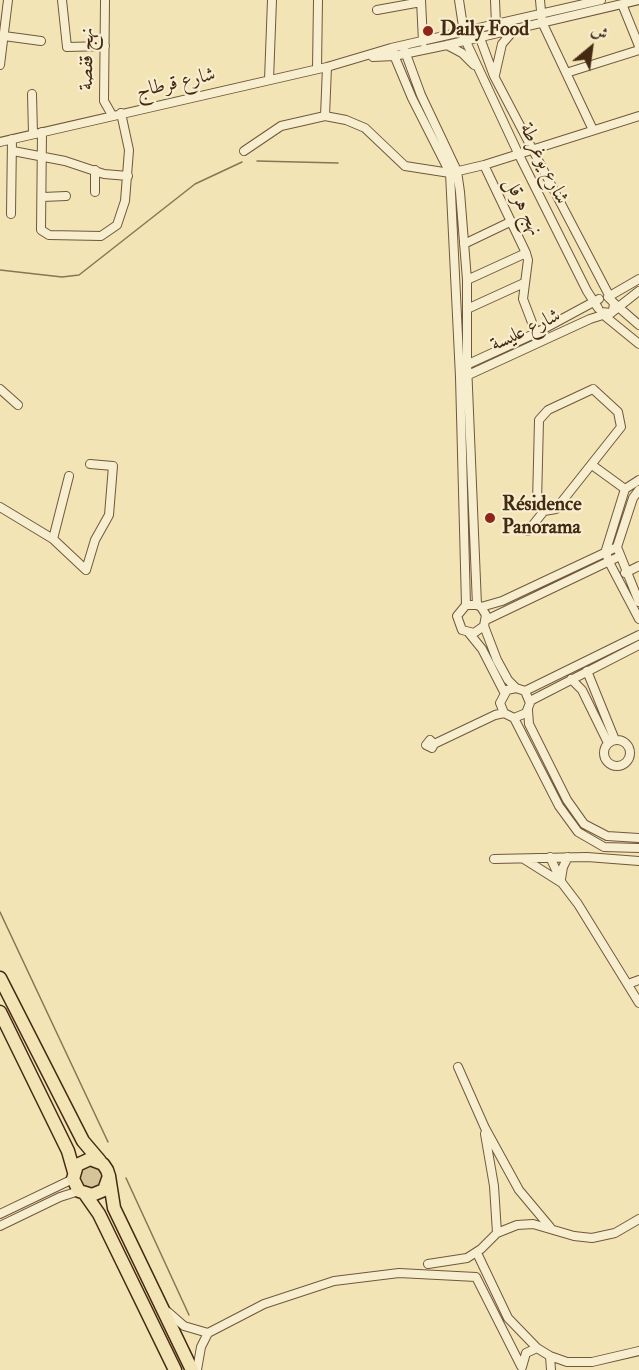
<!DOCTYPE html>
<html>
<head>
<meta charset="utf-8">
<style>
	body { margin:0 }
	#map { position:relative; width:639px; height:1370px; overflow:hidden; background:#f3e4b5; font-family:"IM FELL Double Pica",Amiri,serif }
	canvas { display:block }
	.north { position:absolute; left:561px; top:18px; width:60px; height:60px; -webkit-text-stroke:4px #f7edcf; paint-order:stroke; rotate:29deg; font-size:16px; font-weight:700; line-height:24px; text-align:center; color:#452a13 }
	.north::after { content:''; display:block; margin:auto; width:21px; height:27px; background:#452a13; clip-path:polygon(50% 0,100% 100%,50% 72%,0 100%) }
</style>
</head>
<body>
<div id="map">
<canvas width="639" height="1370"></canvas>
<div class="north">ش</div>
</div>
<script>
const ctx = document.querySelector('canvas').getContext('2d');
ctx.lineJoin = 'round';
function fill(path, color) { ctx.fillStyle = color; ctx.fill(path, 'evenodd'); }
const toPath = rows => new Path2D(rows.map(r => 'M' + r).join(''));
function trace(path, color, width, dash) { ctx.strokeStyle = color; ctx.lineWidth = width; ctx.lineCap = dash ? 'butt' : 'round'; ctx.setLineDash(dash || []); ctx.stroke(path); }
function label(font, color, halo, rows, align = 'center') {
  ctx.font = font + ' "IM FELL Double Pica",Amiri,serif'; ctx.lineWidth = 4.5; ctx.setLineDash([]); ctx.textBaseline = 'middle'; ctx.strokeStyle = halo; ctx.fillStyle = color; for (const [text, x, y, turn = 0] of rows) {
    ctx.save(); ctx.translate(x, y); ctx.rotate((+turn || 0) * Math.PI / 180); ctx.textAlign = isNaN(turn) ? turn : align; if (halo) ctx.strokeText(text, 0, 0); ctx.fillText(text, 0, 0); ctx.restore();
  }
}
fill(toPath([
	'79 1177a12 12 0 1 1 24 0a12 12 0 1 1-24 0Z'
]), '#d5c499');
trace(toPath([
	[257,161,338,163],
	[0,270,62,277,79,275,195,184,242,162],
	[0,912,108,1142],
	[126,1178,189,1315]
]), '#8a7453', 1.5);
const minor = toPath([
	[62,0,67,47,105,46],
	[105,0,104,101,112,115],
	[421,0,423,42],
	[459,0,464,33],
	[495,0,496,25],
	[540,0,542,22,593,130],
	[622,4,639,46],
	[377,10,421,2],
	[477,30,494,76,611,299],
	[462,33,518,153,587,291,598,308],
	[4,36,41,41],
	[447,45,462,53,474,65],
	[403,46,421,95,457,171,460,192,467,280,467,364,477,605],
	[391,48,412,98,450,173,460,377,466,605],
	[373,57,394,56,447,45,639,0],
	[0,65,8,0],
	[317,69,318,0],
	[566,73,639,50],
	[495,75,502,44,514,30],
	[269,80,272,0],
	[32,94,33,134],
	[325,116,327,67],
	[42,132,41,230,49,235,101,236,117,225,125,201,129,150,121,113],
	[0,142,327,67,391,48,601,0],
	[13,151,65,161,104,174,128,176],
	[244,151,281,126,325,116,346,120,365,128,405,166,450,173,484,165,639,116],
	[484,165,526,253,528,260,523,299,536,333],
	[95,170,95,192],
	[43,197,66,196],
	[11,214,12,139],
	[464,244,510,222],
	[467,280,526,253],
	[608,297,614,303,613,311],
	[608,297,639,279],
	[615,304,639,325],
	[467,309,524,283],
	[601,312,611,313,639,291],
	[601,313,639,344],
	[464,366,536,333,599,299],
	[464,377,590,319,606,314],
	[0,389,18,405],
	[593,389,618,412,621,427,556,509,544,511,537,503,539,420,548,410,593,389],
	[592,465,625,489],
	[639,480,625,489,606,550,608,560,639,619],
	[639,490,633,498,617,547,639,602],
	[0,507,53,539,86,570,95,540,109,515,113,466,90,464],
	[528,531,544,511],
	[53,539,69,476],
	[625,573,639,566],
	[481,607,486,615,484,626,474,633,462,630,457,616,466,605,477,605,481,607,502,601,617,547],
	[486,620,618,557],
	[484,626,497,660,508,680,516,688],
	[469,633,482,649,504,692],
	[587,671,615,740],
	[571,679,582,690,608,743],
	[525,691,530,703,526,713,514,718,504,713,500,703,507,690,516,688,525,691,639,635],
	[530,701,639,645],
	[528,710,529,724,567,800,584,824,607,836,639,838],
	[514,718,559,806,578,832,604,847,639,848],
	'604 753a13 13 0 1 1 26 0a13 13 0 1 1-26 0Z',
	[434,744,430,740,426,745,432,748,434,744,495,715,504,713],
	[550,857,562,883,578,904,639,1003],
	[494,859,587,857,639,861],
	[524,859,562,883],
	[561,879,563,867,568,857],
	[628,984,639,980],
	[458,1067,485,1128,519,1190,550,1227],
	[485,1134,494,1186,497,1233],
	[0,1214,73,1179],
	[0,1226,60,1197,79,1191],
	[477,1253,508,1318,537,1348],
	[428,1264,467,1258,481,1249,497,1233,517,1225,533,1224,574,1236,592,1238,615,1233,639,1219],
	[168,1312,184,1326,208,1333],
	[550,1356,567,1362,592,1362,639,1351],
	[522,1367,526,1353,537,1348,550,1356,551,1370],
	[197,1370,201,1347,208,1333,264,1304,334,1281,399,1273,476,1277,521,1366]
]);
const highway = toPath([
	[0,978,83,1141,100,1161],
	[0,1012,68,1151,74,1172],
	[109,1176,104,1190,92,1195,79,1191,73,1179,77,1165,90,1159,103,1164,107,1170,109,1176,114,1208,192,1370],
	[85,1194,99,1214,175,1370]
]);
trace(minor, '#70583c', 10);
trace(highway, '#452a13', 15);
trace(minor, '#f7edcf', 8);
trace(highway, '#f3e4b5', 12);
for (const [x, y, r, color] of [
	[428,31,6,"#8f2418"],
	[490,518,6,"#8f2418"]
]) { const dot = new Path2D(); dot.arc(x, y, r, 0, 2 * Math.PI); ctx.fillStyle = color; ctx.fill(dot); trace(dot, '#f7edcf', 2); }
label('bold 20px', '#452a13', '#f7edcf', [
	["Daily Food",440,31],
	["Résidence",502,506],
	["Panorama",502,529]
], 'left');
label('20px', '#452a13', '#f7edcf', [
	["نهج قفصة",88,59,-89],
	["شارع قرطاج",176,84,-13],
	["شارع يوغرطة",543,164,64],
	["نهج هرقل",522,207,64],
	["شارع عليسة",526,331,-25]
]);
</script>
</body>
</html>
